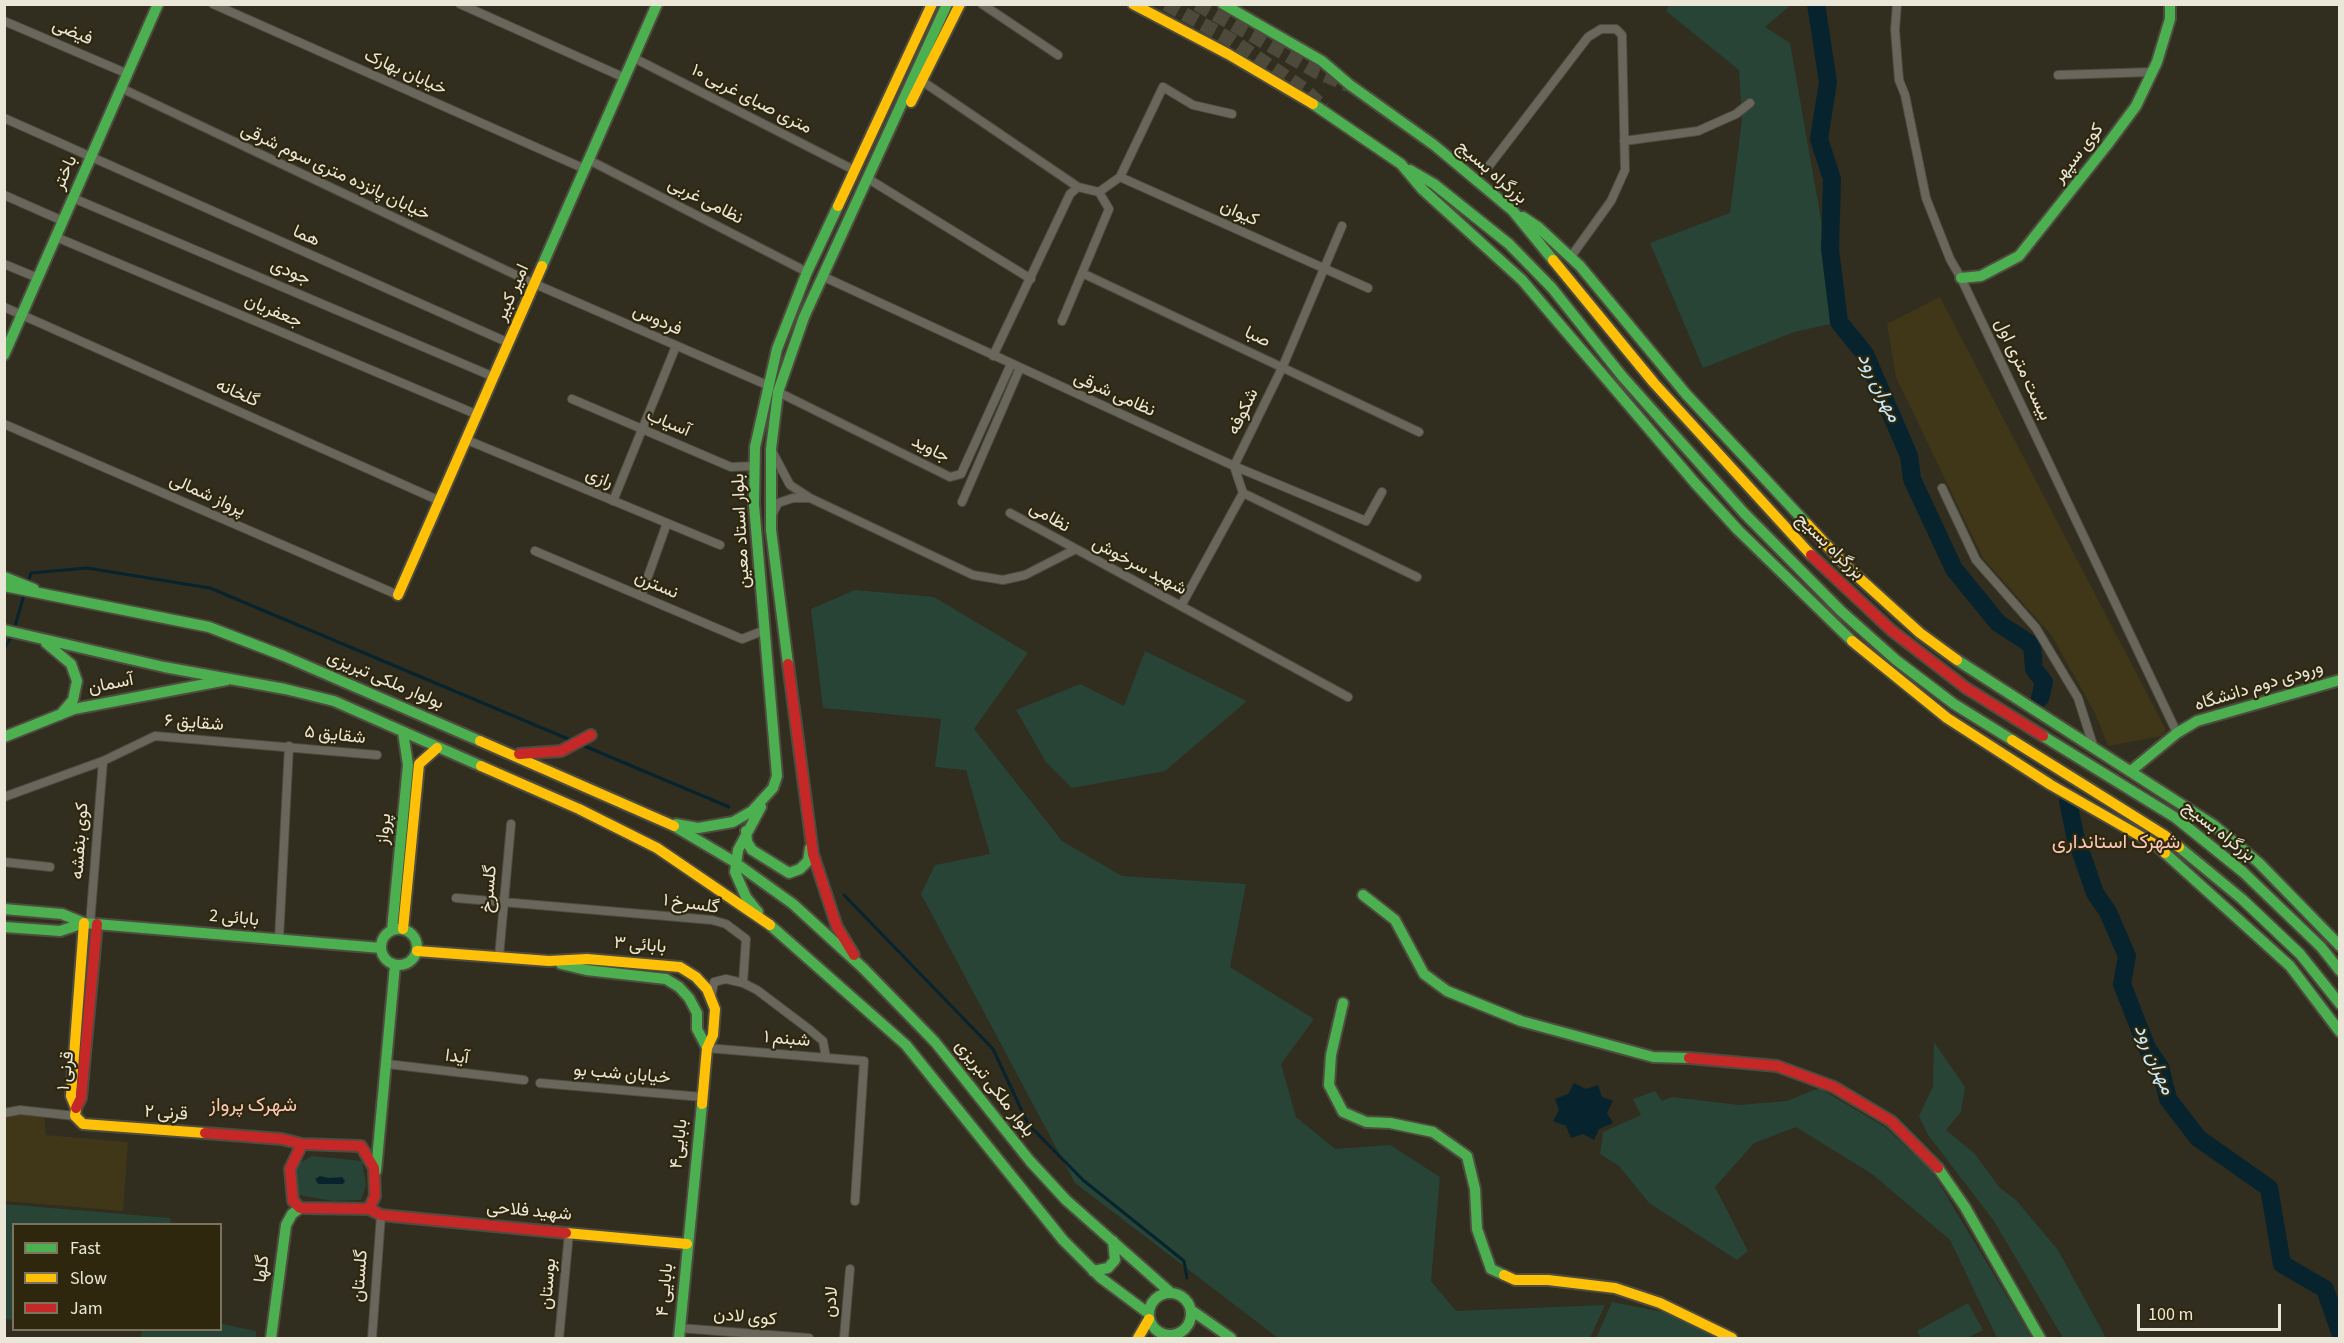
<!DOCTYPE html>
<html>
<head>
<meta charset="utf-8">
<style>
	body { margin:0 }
	#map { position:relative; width:2344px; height:1343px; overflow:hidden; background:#312d1f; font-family:"Source Sans 3",sans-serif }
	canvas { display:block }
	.frame { position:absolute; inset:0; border:6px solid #ebe7d8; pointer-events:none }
	.legend { position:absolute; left:12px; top:1223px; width:210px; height:108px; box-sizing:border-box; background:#2e270e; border:2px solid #7a745f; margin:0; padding:8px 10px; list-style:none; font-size:18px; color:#ebe7d8 }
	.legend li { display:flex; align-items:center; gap:12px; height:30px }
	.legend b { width:30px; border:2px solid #7a745f }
	.scale { position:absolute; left:2137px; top:1304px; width:144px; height:27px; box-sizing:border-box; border:3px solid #ebe7d8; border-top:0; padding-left:8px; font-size:18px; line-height:21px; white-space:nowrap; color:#ebe7d8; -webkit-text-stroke:4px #2e270e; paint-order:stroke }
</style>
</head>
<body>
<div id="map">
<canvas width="2344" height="1343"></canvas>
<div class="frame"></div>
<ul class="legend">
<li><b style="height:8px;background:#4caf50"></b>Fast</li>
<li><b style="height:8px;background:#ffc107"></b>Slow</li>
<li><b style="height:8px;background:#c62828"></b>Jam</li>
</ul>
<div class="scale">100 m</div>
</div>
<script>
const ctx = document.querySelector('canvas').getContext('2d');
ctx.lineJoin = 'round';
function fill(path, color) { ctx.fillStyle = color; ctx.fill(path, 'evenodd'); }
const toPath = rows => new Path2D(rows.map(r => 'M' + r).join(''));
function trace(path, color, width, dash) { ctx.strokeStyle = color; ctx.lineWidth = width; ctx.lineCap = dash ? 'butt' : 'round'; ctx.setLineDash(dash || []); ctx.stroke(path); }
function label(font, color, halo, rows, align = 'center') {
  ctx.font = font + ' "Source Sans 3",Vazirmatn,sans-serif'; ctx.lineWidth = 4.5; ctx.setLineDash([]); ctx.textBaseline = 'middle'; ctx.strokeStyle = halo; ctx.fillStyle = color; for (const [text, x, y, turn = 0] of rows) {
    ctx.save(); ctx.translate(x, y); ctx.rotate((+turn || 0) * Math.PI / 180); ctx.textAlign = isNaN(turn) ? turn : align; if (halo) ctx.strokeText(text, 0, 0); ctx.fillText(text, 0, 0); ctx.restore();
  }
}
fill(toPath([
	[1940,297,2166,730,2162,736,2108,746,2095,713,2052,636,1983,558,1896,377,1887,324],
	[16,1113,44,1115,46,1135,128,1142,123,1211,5,1201,5,1118]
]), '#3f3718');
fill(toPath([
	[1669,5,1791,5,1765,27,1790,43,1839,322,1794,332,1703,368,1650,243,1730,213,1742,120,1739,70,1666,11],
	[855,590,934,597,1028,653,974,729,1062,841,1122,876,1246,884,1230,967,1314,1019,1281,1064,1296,1117,1335,1149,1390,1145,1440,1177,1431,1281,1456,1311,1605,1305,1590,1338,1278,1338,1075,1183,921,894,935,865,990,854,966,770,935,767,941,719,823,708,811,609],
	[1145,651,1247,701,1165,771,1072,788,1046,762,1016,710,1080,684,1124,706],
	[1934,1042,1965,1087,1961,1112,1946,1130,1974,1153,2000,1188,2016,1200,2058,1250,2106,1338,2063,1338,1994,1221,1928,1135,1919,1116,1933,1086],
	[1819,1088,1885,1127,1931,1170,2032,1338,1997,1338,1950,1240,1872,1174,1796,1127,1754,1143,1715,1187,1748,1251,1737,1260,1649,1203,1619,1166,1600,1154,1603,1132,1641,1115,1633,1099,1655,1091,1662,1101,1672,1097,1739,1105,1787,1101],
	[312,1156,362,1161,366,1185,361,1200,333,1201,299,1195,294,1173,296,1165],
	[4,1204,170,1218,171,1224,14,1224,13,1320,5,1319],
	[1612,1302,1673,1314,1717,1338,1596,1338],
	[1968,1303,1983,1330,1967,1338,1921,1338,1917,1331],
	[221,1324,256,1331,256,1338,141,1338,142,1330,220,1330]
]), '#284436');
fill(toPath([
	[1574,1083,1586,1089,1598,1085,1602,1097,1613,1101,1607,1113,1613,1123,1599,1129,1594,1140,1583,1134,1571,1138,1566,1126,1553,1121,1559,1110,1555,1099,1568,1094],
	[320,1176,329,1178,342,1177,345,1181,343,1184,318,1184,315,1179]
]), '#07242e');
trace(toPath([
	[28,583,31,573,87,568,210,588,573,741],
	[15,626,24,595],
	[4,649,11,637],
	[582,745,729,807],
	[844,895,993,1049,1028,1124,1083,1180,1184,1261,1187,1278]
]), '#07242e', 3);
trace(toPath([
	[1816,4,1828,82,1819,139,1832,179,1830,249,1839,322,1865,354,1909,456,1912,479,1954,569,1998,623,2032,645,2034,669,2044,682,2040,698],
	[2068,801,2075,835,2095,893,2108,912,2127,956,2122,984,2147,1048,2160,1067,2168,1099,2198,1138,2269,1188,2282,1264,2325,1289,2340,1332]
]), '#07242e', 18);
trace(toPath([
	[1166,4,1233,41,1304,89,1324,108],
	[1197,4,1315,71,1348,85]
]), '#4d493b', 14, [14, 7]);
const street = toPath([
	[213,4,585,169],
	[460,4,625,78],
	[982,4,1058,55],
	[1897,4,1895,30,1899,80,1905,95,1926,198,1950,259,1961,278,2177,733],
	[4,21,128,74],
	[634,58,854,170],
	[2058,75,2152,72],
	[922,81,1078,187],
	[121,88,535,284,767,385],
	[4,118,509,343],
	[1624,141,1698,131,1736,114,1750,103],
	[589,160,807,272],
	[1489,166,1588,37,1601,29,1616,29,1622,35,1625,170,1611,201,1570,258],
	[1120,177,1163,87,1193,105,1232,114],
	[867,178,1031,279],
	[1099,192,1120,177,1368,288],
	[4,195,63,221],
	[73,198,494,377],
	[56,237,478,415],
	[4,264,38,278],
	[1082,273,1419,432],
	[822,276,1234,466,1366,521,1382,492],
	[4,307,440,501],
	[993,356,1070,194,1078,187,1099,192,1109,209,1062,321],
	[778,392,950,477,961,474,1011,364],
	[572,399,731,467,755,466],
	[4,424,398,595],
	[467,440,720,545],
	[773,453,790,485,810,498,793,498,778,503,773,513],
	[1942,488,1976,560,2036,628,2078,698,2093,745],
	[1243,493,1417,577],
	[810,498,973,575,1003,580,1025,575,1074,550],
	[613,501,676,346],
	[962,502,1020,368],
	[1010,513,1348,697],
	[535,551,742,639,765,630],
	[641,596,667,523],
	[1181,606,1243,493,1234,466,1283,366,1342,226],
	[4,797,103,761,155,736,377,755],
	[4,862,50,867],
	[456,898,712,920,726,924,746,939,743,983,757,990,810,1030,823,1041,826,1058],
	[90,924,103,761],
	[279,939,289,746],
	[499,957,511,824],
	[711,997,714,982,726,979,743,983],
	[707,1048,864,1061,855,1201],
	[387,1064,524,1080],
	[540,1083,702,1097],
	[4,1113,20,1110,75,1116],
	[679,1328,809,1338],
	[372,1338,381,1215],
	[559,1338,569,1233],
	[844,1338,850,1269]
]);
const fast = toPath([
	[1223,4,1322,61,1350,85,1434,145,1513,211,1553,260],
	[1313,104,1401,164,1422,189,1522,280,1695,483,1738,530,1852,641],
	[1410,170,1434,184,1509,244,1552,288,1622,376,1744,513,1841,611,1896,660,1954,704,2012,740],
	[1523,217,1538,227,1580,266,1686,394,1807,524],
	[542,266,657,4],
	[1961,278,1981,276,2019,256,2107,145,2136,106,2157,62,2170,19,2170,4],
	[4,355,158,4],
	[4,577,34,589],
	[4,586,209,627,284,656,480,741],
	[4,630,164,667,285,689,334,701,481,766],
	[46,643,71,664,77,681,73,700,60,715],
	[1957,660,2215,826,2259,863,2340,946],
	[788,664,771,530,771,449,778,392,804,317,947,4],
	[2043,736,2176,818,2243,872,2321,947,2340,971],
	[4,737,74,709,227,680],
	[2132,770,2177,733,2197,721,2340,680],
	[676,824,698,828,733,822,752,811,773,788,777,776,754,505,755,447,777,349,807,272,838,206],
	[674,826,733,861,793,904,863,968,935,1042,1030,1161,1066,1200,1171,1293],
	[746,831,747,842,752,850,789,873,800,869,808,861,810,848],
	[2179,847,2242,899,2300,954,2340,1004],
	[2165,853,2290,966,2340,1032],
	[1363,895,1395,920,1424,974,1447,991,1521,1021,1653,1057,1689,1058],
	[4,909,62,914,84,923,381,948],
	[758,912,746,897,735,872,738,850,761,807],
	[770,925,906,1045,1063,1240,1101,1278,1148,1313],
	[4,927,60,931,84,923],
	'381 947a18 18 0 1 1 36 0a18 18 0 1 1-36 0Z',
	[392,930,408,765,403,732],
	[561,964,586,970,666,979,679,987,689,998,697,1013,697,1029,707,1048],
	[1343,1003,1331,1055,1329,1085,1343,1112,1366,1122,1390,1123,1433,1132,1467,1156,1475,1189,1477,1229,1491,1269,1504,1275],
	[1938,1168,1965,1207,2040,1338],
	[376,1171,395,965],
	[1093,1271,1108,1268,1115,1260,1113,1241],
	'1149 1314a21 21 0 1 1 42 0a21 21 0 1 1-42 0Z',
	[1191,1310,1231,1338],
	[271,1338,286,1225,292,1214,300,1208],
	[679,1338,702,1104],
	[1164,1338,1167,1335]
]);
const slow = toPath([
	[1133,4,1228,54,1313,104],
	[911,102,960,4],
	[838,206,932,4],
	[1553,260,1654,383,1811,555],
	[1807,524,1846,566,1920,633,1957,660],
	[398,595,542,266],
	[1852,641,1947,718,2051,785,2156,845,2165,853],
	[2012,740,2164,835,2179,847],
	[480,741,674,826],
	[481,766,579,809,657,848,770,925],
	[84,923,71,1096,76,1108,75,1116,83,1124,205,1133],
	[403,929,419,764,437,748],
	[417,951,549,961,587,959,680,967,696,977,707,989,715,1009,713,1035,707,1048,702,1104],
	[566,1233,687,1244],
	[1504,1275,1515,1280,1548,1280,1615,1288,1660,1303,1732,1338],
	[1138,1338,1149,1319]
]);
const jam = toPath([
	[1811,555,1891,630,1966,688,2043,736],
	[788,664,813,854,837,927,854,955],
	[519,754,561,751,591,735],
	[1689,1058,1777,1066,1834,1087,1891,1121,1938,1168],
	[76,1108,81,1098,97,924],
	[205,1133,282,1139,302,1144],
	[302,1144,361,1146,374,1168,375,1196,369,1209,300,1208,293,1201,290,1169,302,1144],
	[369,1209,381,1215,566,1233]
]);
trace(street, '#4e4b3f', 10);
trace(fast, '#4e4b3f', 14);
trace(slow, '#4e4b3f', 14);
trace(jam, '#4e4b3f', 14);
trace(street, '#69675c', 8);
trace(fast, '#4caf50', 10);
trace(slow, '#ffc107', 10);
trace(jam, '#c62828', 10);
label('18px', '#ebe7d8', '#2e270e', [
	["فیضی",72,33,23],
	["خیابان بهارک",405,73,24],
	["۱۰ متری صبای غربی",751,100,27],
	["کوی سپهر",2079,154,-52],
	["باختر",66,173,-66],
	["خیابان پانزده متری سوم شرقی",335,173,25],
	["بزرگراه بسیج",1491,173,41],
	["نظامی غربی",705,202,27],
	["کیوان",1239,214,24],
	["هما",306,237,24],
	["جودی",290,273,23],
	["امیر کبیر",513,293,-66],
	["جعفریان",273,312,23],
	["فردوس",657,321,24],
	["صبا",1257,338,25],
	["بیست متری اول",2022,370,65],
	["گلخانه",237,394,24],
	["نظامی شرقی",1114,395,24],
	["شکوفه",1244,412,-64],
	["آسیاب",668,424,23],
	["جاوید",930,450,27],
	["رازی",599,479,22],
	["پرواز شمالی",207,496,24],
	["نظامی",1049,518,30],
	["بلوار استاد معین",742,531,-93],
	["بزرگراه بسیج",1829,547,44],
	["شهید سرخوش",1139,567,28],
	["نسترن",656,586,23],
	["بولوار ملکی تبریزی",385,681,23],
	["آسمان",111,685,-11],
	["ورودی دوم دانشگاه",2259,687,-17],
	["شقایق ۶",194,724,4],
	["شقایق ۵",335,736,6],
	["پرواز",385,829,-85],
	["بزرگراه بسیج",2218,832,38],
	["کوی بنفشه",81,841,-86],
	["گلسرخ",490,889,-85],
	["گلسرخ ۱",691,905,8],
	["بابائی 2",234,919,5],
	["بابائی ۳",640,946,5],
	["شبنم ۱",787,1040,5],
	["آیدا",457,1058,7],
	["قرنی ۱",67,1071,-83],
	["خیابان شب بو",622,1075,5],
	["بلوار ملکى تبریزى",994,1089,52],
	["قرنی ۲",166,1114,4],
	["بابایی۴",680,1144,-84],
	["شهید فلاحی",529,1212,5],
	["گلها",263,1269,-83],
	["گلستان",361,1276,-86],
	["بوستان",549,1284,-85],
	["بابایی ۴",666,1290,-85],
	["لادن",832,1302,-85],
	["کوی لادن",745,1318,5]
]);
label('italic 20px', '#c9eafb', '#2e270e', [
	["مهران رود",1878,388,64],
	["مهران رود",2153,1060,67]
]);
label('20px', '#f9c8b8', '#2e270e', [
	["شهرک استانداری",2116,844],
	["شهرک پرواز",253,1107]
]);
</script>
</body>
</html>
